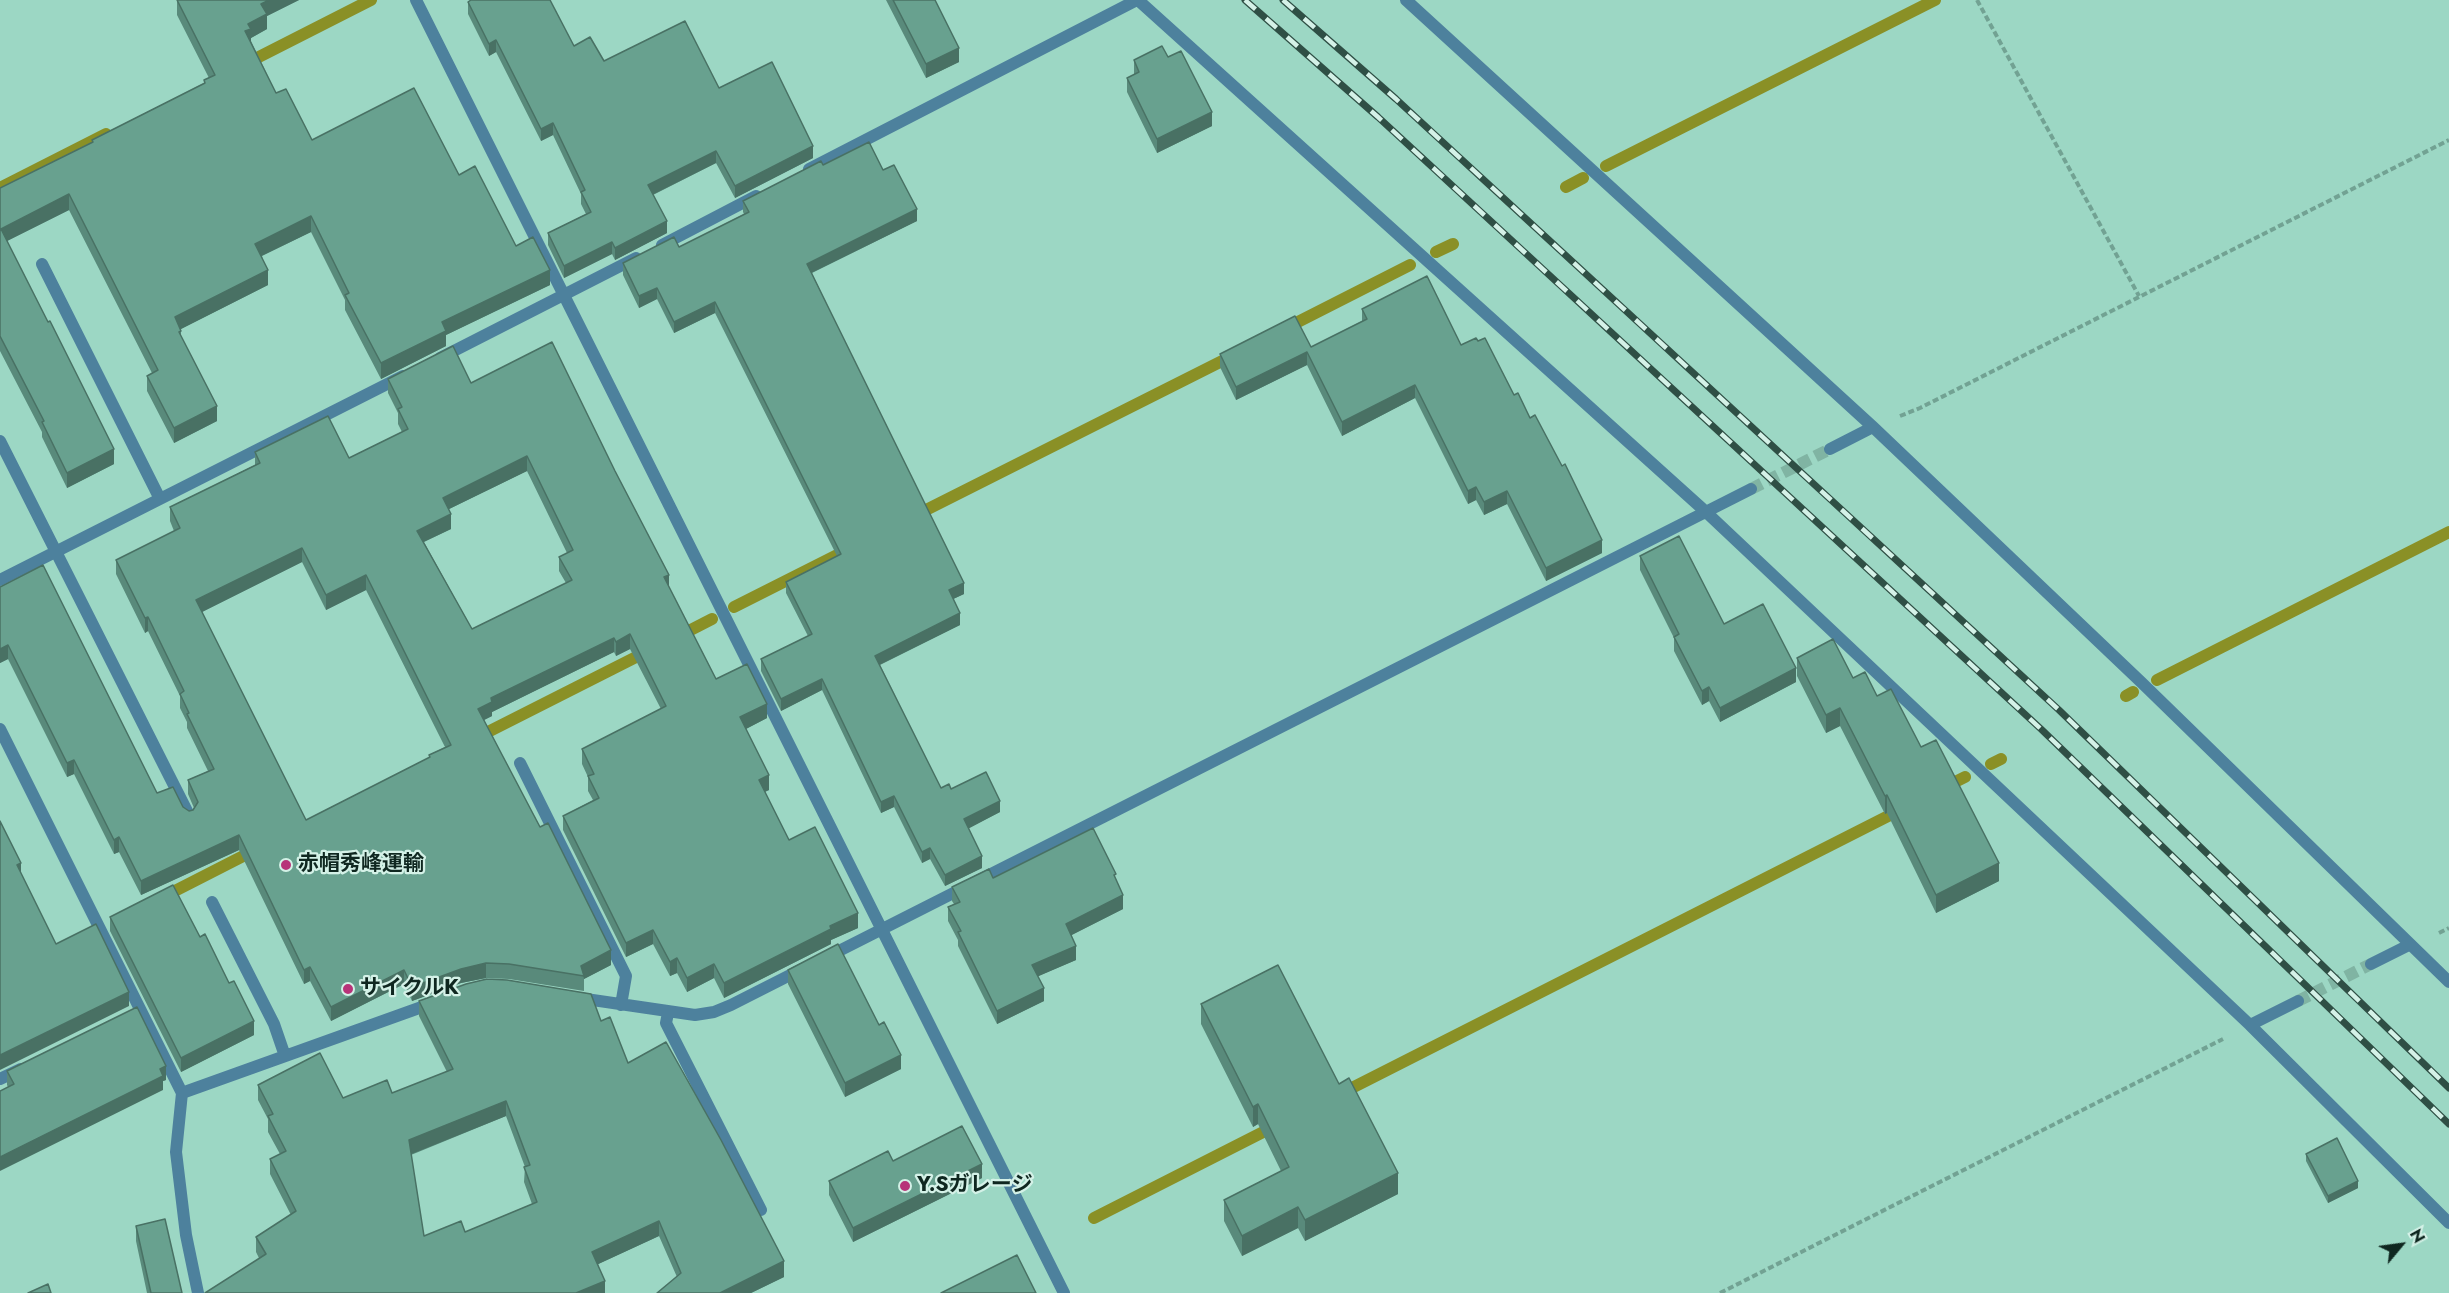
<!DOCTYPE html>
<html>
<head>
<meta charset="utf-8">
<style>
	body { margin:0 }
	#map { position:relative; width:2449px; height:1293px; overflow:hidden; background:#9cd7c4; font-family:Jost,sans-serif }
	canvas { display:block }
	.north { position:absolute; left:2371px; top:1215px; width:60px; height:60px; -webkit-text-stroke:4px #d4f1e7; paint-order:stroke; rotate:61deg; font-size:16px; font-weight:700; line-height:24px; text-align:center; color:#0f2720 }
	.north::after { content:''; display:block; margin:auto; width:21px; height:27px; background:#0f2720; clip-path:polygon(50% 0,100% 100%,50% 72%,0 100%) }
</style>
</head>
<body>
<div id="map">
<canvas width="2449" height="1293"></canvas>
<div class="north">N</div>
</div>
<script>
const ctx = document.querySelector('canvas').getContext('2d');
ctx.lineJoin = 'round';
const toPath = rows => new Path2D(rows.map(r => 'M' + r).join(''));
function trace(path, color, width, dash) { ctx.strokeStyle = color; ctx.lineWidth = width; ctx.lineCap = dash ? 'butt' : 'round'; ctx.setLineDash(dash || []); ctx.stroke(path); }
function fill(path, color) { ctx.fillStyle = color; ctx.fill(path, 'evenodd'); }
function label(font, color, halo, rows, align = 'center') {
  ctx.font = font + ' Jost,"Noto Sans JP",sans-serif'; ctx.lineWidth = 4.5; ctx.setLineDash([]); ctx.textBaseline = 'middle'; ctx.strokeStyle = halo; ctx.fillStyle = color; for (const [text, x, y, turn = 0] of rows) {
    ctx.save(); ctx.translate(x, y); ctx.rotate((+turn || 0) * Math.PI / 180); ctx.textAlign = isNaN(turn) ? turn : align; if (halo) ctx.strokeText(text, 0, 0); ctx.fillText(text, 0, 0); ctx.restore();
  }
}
trace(toPath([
	[245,64,371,0],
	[1606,166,1935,0],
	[1566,187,1583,178],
	[0,188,106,134],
	[1436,252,1453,244],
	[1284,329,1410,265],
	[914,516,1234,355],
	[734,607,851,548],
	[677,637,712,619],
	[2157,680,2449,532],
	[2126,696,2133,692],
	[476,738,648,651],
	[1991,764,2001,759],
	[1943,788,1965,777],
	[163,897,257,849],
	[1338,1095,1904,808],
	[1094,1218,1277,1125]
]), '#8a9026', 12);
trace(toPath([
	[1751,489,1830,449],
	[2298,1001,2371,964]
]), '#80b4a3', 12, [12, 6]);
trace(toPath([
	[1977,0,2139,296],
	[1900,416,1920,408,2449,140],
	[2439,933,2449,928],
	[1720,1293,2223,1039]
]), '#72a293', 4, [6, 3]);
trace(toPath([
	[416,0,1064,1293],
	[1138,0,1706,512,2250,1025,2449,1223],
	[1406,0,1873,427,2141,682,2449,982],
	[809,169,1137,0],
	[662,245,756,196],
	[42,264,160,499],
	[440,358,636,258],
	[0,441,190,817],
	[1830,449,1873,427],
	[0,580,403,376],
	[0,729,182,1093],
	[520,763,626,976,621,1005],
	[212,902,274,1024,285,1056],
	[829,956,1751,489],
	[2371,964,2409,945],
	[579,998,695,1015,714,1012,731,1005,802,969],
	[668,1013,666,1023,761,1210],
	[2250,1025,2298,1001],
	[0,1079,21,1069],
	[198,1293,186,1235,176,1152,182,1093,433,1003]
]), '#4d819d', 12);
const rail = toPath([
	[1245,0,1378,117,2041,729,2449,1124],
	[1283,0,1396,99,2059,710,2449,1088]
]);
trace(rail, '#2f4f45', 7);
trace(rail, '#d4f1e7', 4.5, [14]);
fill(toPath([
	[177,0,299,0,267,16,267,29,251,38,251,41,276,93,312,140,459,175,516,246,550,285,446,335,446,346,381,379,345,310,345,300,311,232,262,256,268,285,181,329,181,336,217,421,174,443,147,391,147,376,152,373,69,210,7,241,114,464,67,488,42,437,42,432,0,351,0,188,92,142,92,140,204,83,204,80,209,78,177,15],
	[886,0,935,0,959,62,926,78],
	[468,2,574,46,604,61,719,88,813,158,735,198,716,163,653,195,667,233,615,260,612,254,564,278,548,245,548,233,586,214,581,204,581,194,553,135,541,141,496,52,489,56,468,14],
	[1168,57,1212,126,1157,153,1127,92,1127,78,1134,75,1134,60],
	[823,165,883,170,917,221,812,273,964,594,953,599,960,625,880,665,941,788,951,789,1000,812,968,828,982,868,945,886,930,859,922,863,894,807,881,813,822,690,781,711,761,671,761,659,808,636,786,593,786,582,837,556,715,313,674,333,657,299,639,308,623,275,623,263,679,247,744,214,743,212,743,201],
	[1362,309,1461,345,1514,395,1530,418,1602,553,1546,581,1507,504,1484,515,1476,500,1468,504,1415,398,1342,436,1307,365,1236,400,1220,367,1220,354,1311,347,1362,321],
	[388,379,471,383,669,587,716,679,767,718,746,729,769,790,765,792,789,840,858,928,831,940,831,944,724,998,714,978,687,992,677,973,670,976,653,944,626,957,563,830,563,816,593,800,588,791,588,777,582,764,582,749,661,709,630,649,616,656,614,652,492,712,492,716,484,720,611,965,584,979,584,991,509,979,486,978,461,983,412,1001,404,984,331,1021,310,981,304,984,239,850,141,895,119,852,114,854,74,774,67,777,8,659,0,663,0,587,157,793,189,811,193,810,194,808,188,794,188,780,208,771,187,728,187,722,180,708,180,696,148,631,145,633,116,574,116,560,174,531,170,521,170,507,255,465,255,452,349,458,402,432,398,424,398,413,388,393],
	[527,471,567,553,559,557,559,571,566,583,472,629,424,542,451,529,449,509],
	[302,562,326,610,366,590,445,747,429,755,429,758,306,820,202,612],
	[1640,556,1724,624,1796,682,1720,722,1709,701,1702,705,1674,651,1674,638,1640,570],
	[1797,658,1853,678,1877,696,1921,747,1999,881,1936,913,1887,813,1885,814,1840,726,1826,733,1797,676],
	[993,878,1116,880,1123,909,1071,935,1076,960,1038,976,1044,1001,997,1024,958,946,958,940,948,921,948,907,954,904,952,901,952,887],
	[110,917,200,937,254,1035,181,1072,110,931],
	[788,970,879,1025,901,1069,845,1097,788,984],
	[419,1001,601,1021,628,1063,784,1277,751,1293,657,1293,677,1277,659,1236,598,1264,605,1293,259,1258,256,1252,256,1237,291,1215,270,1174,270,1159,280,1154,268,1132,268,1119,258,1100,258,1085,343,1098,392,1093,447,1072,419,1016],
	[506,1116,525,1167,524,1182,532,1204,465,1232,424,1236,411,1155],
	[1201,1004,1339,1084,1398,1194,1305,1241,1298,1228,1242,1256,1224,1221,1224,1200,1281,1171,1258,1124,1253,1127,1201,1024],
	[7,1071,166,1080,163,1081,163,1090,8,1087,7,1085],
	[2306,1154,2358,1188,2328,1203,2306,1161],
	[893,1161,982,1178,853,1242,829,1195,829,1181],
	[136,1226,182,1293,147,1293,136,1241]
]), '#598a7b');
fill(toPath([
	[269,0,299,0,267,16,267,29,251,38,251,44,245,31,248,24,261,4],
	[496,40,496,52,489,56,489,44],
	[959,48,959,62,926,78,926,64],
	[1212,112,1212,126,1157,153,1157,139],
	[553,123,553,135,541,141,541,129],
	[813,146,813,158,735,198,735,186],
	[716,151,716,163,648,197,648,185],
	[69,194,69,210,1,244,1,229],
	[917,209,917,221,807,275,807,264],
	[311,216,311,232,255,259,255,244],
	[667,221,667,233,615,260,615,248],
	[612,242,612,254,564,278,564,266],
	[268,270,268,285,175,332,175,317],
	[550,270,550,285,446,335,446,346,381,379,381,363,442,322],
	[657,288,657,299,639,308,639,296],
	[715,302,715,313,674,333,674,322],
	[1307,352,1307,365,1236,400,1236,387],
	[1415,385,1415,398,1342,436,1342,422],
	[217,406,217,421,174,443,174,428],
	[114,449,114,464,67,488,67,473],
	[527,456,527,471,443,512,443,498],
	[1476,487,1476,500,1468,504,1468,491],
	[1507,491,1507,504,1484,515,1484,502],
	[451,514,451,529,417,545,417,531],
	[1602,540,1602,553,1546,581,1546,568],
	[302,548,302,562,196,615,196,600],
	[366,575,366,590,326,610,326,595],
	[669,575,669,589,664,577],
	[964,583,964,594,949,601,949,590],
	[960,613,960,625,875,667,875,656],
	[148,617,148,631,145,633,145,618],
	[630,634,630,649,616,656,616,642],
	[614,638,614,652,492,712,492,716,478,723,478,709,491,698],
	[8,645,8,659,0,663,0,649],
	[1796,668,1796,682,1720,722,1720,708],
	[822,679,822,690,781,711,781,699],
	[1709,687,1709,701,1702,705,1702,691],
	[767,704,767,718,740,732,740,717],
	[1840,708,1840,726,1826,733,1826,715],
	[74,760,74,774,67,777,67,763],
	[769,775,769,790,759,794,759,780],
	[1887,795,1887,813,1885,814,1885,796],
	[894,796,894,807,881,813,881,802],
	[1000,801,1000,812,964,831,964,819],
	[239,835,239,850,141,895,141,881],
	[119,837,119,852,114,854,114,840],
	[930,848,930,859,922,863,922,852],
	[982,856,982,868,945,886,945,875],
	[21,863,21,878,17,865],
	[1999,863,1999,881,1936,913,1936,895],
	[1123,895,1123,909,1066,938,1066,924],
	[858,913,858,928,831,940,831,944,724,998,724,983,830,926],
	[653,930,653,944,626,957,626,943],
	[1076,946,1076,960,1032,979,1032,965],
	[611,950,611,965,584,979,581,966],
	[677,958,677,973,670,976,670,962],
	[486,963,486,978,461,983,412,1001,412,987,461,969],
	[714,964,714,978,687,992,687,978],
	[310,967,310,981,304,984,304,970],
	[404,970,404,984,331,1021,331,1007],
	[1044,988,1044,1001,997,1024,997,1011],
	[129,992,129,1006,0,1070,0,1055],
	[254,1021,254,1035,181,1072,181,1058],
	[901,1055,901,1069,845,1097,845,1083],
	[166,1066,166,1080,163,1081,163,1090,0,1171,0,1157],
	[506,1101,506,1116,409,1155,409,1140],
	[1258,1104,1258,1124,1253,1127,1253,1107],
	[982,1164,982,1178,853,1242,853,1228],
	[1398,1173,1398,1194,1305,1241,1305,1220],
	[2358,1181,2358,1188,2328,1203,2328,1196],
	[1298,1207,1298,1228,1242,1256,1242,1236],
	[659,1221,659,1236,592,1267,592,1252],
	[784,1261,784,1277,751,1293,720,1293],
	[605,1281,605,1293,576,1293]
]), '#497164');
const building = toPath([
	[177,0,269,0,261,4,267,14,248,24,251,29,245,31,276,93,286,89,312,140,414,88,459,175,475,166,516,246,533,237,550,270,442,322,446,331,381,363,345,295,349,293,311,216,255,244,268,270,175,317,181,331,179,332,217,406,174,428,147,376,158,370,69,194,1,229,48,322,50,321,114,449,67,473,42,422,44,421,0,336,0,188,93,142,92,140,205,83,204,80,215,75,177,0],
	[471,0,550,0,574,46,590,37,604,61,685,21,719,88,772,62,813,146,735,186,716,151,648,185,667,221,615,248,612,242,564,266,548,233,591,212,581,192,585,190,553,123,541,129,496,40,489,44,468,2,471,0],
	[893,0,935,0,959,48,926,64,893,0],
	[1162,46,1168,57,1181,51,1212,112,1157,139,1127,78,1139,72,1134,60,1162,46],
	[869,142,883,170,894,165,917,209,807,264,964,583,949,590,960,613,875,656,941,788,949,784,951,789,986,772,1000,801,964,819,982,856,945,875,930,848,922,852,894,796,881,802,822,679,781,699,761,659,812,634,786,582,841,554,715,302,674,322,657,288,639,296,623,263,674,237,679,247,749,212,743,201,821,161,823,165,869,142],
	[1427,276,1461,345,1476,338,1478,341,1485,338,1514,395,1518,393,1530,418,1535,415,1562,466,1565,464,1602,540,1546,568,1507,491,1484,502,1476,487,1468,491,1415,385,1342,422,1307,352,1236,387,1220,354,1295,316,1311,347,1367,319,1362,309,1427,276],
	[552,342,615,471,669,575,664,577,716,679,747,664,767,704,740,717,769,775,759,780,789,840,815,827,858,913,830,926,831,929,724,983,714,964,687,978,677,958,670,962,653,930,626,943,563,816,599,798,588,776,594,774,582,749,666,706,630,634,616,642,614,638,491,698,492,702,478,709,540,827,548,823,611,950,581,966,584,976,509,964,486,963,461,969,412,987,404,970,331,1007,310,967,304,970,239,835,141,881,119,837,114,840,74,760,67,763,8,645,0,649,0,587,43,565,157,793,173,787,183,807,189,811,193,810,198,802,188,780,214,769,187,714,189,713,180,694,184,691,148,617,145,618,116,560,180,528,170,507,260,463,255,452,328,416,349,458,408,429,398,409,402,407,388,379,453,346,471,383,552,342],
	[527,456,573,550,559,557,572,580,472,629,417,531,451,514,443,498,527,456],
	[302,548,326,595,366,575,451,745,429,755,430,757,306,820,196,600,302,548],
	[1679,536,1724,624,1763,604,1796,668,1720,708,1709,687,1702,691,1674,637,1679,634,1640,556,1679,536],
	[1833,639,1853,678,1865,672,1877,696,1891,689,1921,747,1936,740,1999,863,1936,895,1887,795,1885,796,1840,708,1826,715,1797,658,1833,639],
	[0,821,21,863,17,865,56,944,96,924,129,992,0,1055,0,821],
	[1093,828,1116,874,1114,875,1123,895,1066,924,1076,946,1032,965,1044,988,997,1011,958,932,961,931,948,907,960,902,952,887,989,869,993,878,1093,828],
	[173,885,200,937,205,934,229,983,234,981,254,1021,181,1058,110,917,173,885],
	[838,944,879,1025,884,1022,901,1055,845,1083,788,970,838,944],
	[1278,965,1339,1084,1349,1078,1398,1173,1305,1220,1298,1207,1242,1236,1224,1200,1289,1167,1258,1104,1253,1107,1201,1004,1278,965],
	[487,979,507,980,591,994,601,1021,610,1017,628,1063,666,1042,721,1140,784,1261,720,1293,657,1293,681,1273,659,1221,592,1252,605,1281,576,1293,205,1293,266,1254,256,1237,296,1211,270,1159,286,1151,268,1116,273,1114,258,1085,320,1053,343,1098,387,1080,392,1093,453,1069,419,1001,466,984,487,979],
	[506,1101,530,1165,524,1167,537,1202,465,1232,461,1221,424,1236,409,1140,506,1101],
	[137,1007,166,1066,160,1069,163,1076,0,1157,0,1091,14,1084,7,1071,137,1007],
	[962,1126,982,1164,853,1228,829,1181,888,1151,893,1161,962,1126],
	[2337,1138,2358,1181,2328,1196,2306,1154,2337,1138],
	[165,1219,182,1293,151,1293,136,1226,165,1219],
	[1017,1255,1036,1293,941,1293,1017,1255],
	[48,1284,51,1293,28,1293,48,1284]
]);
fill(building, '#68a18f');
trace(building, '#497164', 1.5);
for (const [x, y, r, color] of [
	[286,865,6,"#b73379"],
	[348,989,6,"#b73379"],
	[905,1186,6,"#b73379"]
]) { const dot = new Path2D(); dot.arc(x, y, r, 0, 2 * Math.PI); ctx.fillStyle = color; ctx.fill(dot); trace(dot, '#d4f1e7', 2); }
label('bold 21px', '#0f2720', '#d4f1e7', [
	["赤帽秀峰運輸",298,865],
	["サイクルK",360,989],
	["Y.Sガレージ",917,1186]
], 'left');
</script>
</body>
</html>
